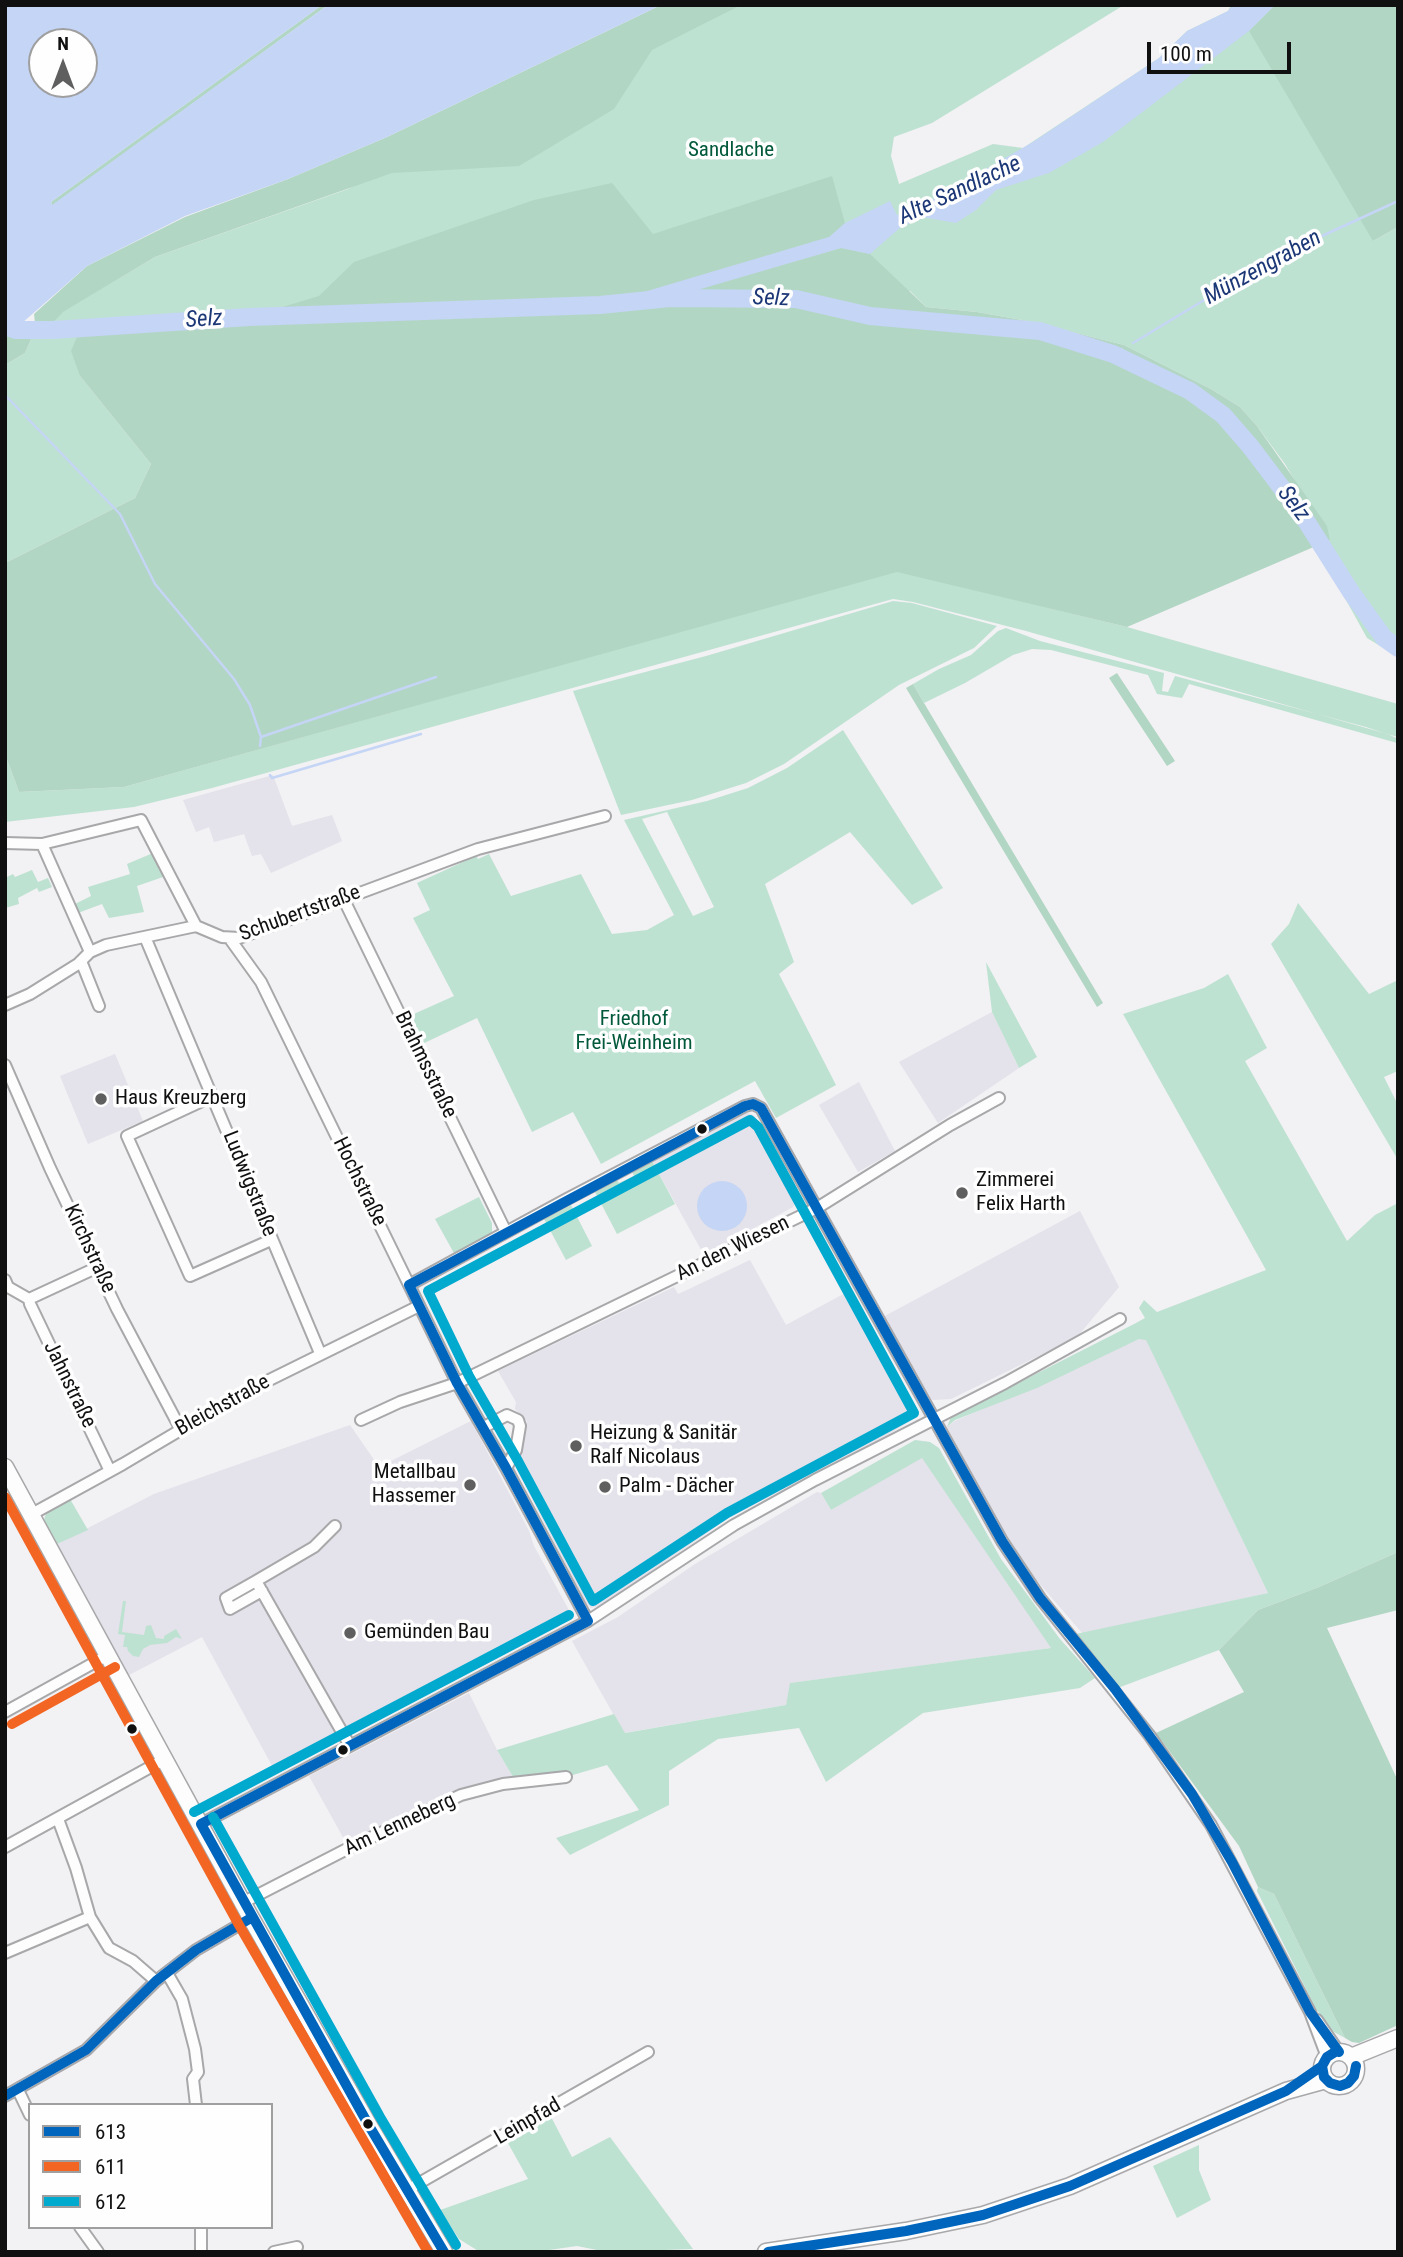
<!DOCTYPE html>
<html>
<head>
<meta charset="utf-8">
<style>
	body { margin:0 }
	#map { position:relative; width:1403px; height:2257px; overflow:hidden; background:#f2f1f4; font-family:"Roboto Condensed",sans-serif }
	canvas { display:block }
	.frame { position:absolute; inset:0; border:7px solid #101011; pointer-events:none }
	.legend { position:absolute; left:28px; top:2103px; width:245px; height:126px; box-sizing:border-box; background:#fefeff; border:2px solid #9f9fa0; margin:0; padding:9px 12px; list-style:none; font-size:21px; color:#101011 }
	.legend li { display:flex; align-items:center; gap:14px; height:35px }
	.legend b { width:35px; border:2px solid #9f9fa0 }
	.north { position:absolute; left:28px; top:28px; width:70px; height:70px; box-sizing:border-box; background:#fefeff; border:2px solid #9f9fa0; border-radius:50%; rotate:0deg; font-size:19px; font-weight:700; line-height:28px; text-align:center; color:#101011 }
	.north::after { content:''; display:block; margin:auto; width:24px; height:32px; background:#5f5f60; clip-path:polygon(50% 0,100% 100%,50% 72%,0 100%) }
	.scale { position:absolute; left:1147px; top:42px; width:144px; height:32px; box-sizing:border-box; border:4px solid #101011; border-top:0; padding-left:9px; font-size:21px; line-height:24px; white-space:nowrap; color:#101011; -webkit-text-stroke:5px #fefeff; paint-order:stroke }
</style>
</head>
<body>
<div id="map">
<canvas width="1403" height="2257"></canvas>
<div class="frame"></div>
<ul class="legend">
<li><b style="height:9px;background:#0065bd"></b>613</li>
<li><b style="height:9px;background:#f26522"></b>611</li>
<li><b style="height:9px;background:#00a9ce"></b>612</li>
</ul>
<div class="north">N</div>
<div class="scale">100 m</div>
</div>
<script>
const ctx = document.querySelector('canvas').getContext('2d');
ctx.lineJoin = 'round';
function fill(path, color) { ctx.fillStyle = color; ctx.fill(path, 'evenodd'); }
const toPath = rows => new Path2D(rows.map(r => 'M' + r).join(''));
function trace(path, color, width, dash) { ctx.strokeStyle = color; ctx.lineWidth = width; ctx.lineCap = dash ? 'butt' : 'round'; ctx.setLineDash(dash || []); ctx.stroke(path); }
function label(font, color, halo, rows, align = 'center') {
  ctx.font = font + ' "Roboto Condensed",sans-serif'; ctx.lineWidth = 7; ctx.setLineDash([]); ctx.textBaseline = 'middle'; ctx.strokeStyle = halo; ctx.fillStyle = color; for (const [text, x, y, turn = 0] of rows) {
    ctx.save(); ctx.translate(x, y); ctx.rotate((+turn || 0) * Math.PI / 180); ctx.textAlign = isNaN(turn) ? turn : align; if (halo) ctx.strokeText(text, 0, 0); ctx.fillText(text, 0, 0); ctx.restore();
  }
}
fill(toPath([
	[273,775,292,826,332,815,342,841,271,873,261,854,252,856,244,834,214,842,209,827,196,832,183,800],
	[992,1012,1019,1068,938,1123,899,1062],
	[115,1054,143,1121,88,1144,60,1076],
	[859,1082,895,1151,858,1172,819,1105],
	[747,1112,755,1116,797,1198,793,1207,704,1255,652,1161],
	[1080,1211,1119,1287,1077,1337,951,1399,932,1400,883,1317],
	[750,1260,786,1325,849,1291,916,1408,915,1418,888,1435,729,1518,602,1605,591,1608,585,1602,517,1470,527,1421,515,1409,516,1402,498,1371,674,1287,678,1294,687,1290],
	[1139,1339,1146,1339,1268,1593,1083,1634,1026,1568,1010,1544,947,1427,955,1421],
	[471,1421,529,1531,534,1546,570,1612,570,1617,558,1627,276,1773,202,1637,129,1675,57,1544,154,1494,350,1425,379,1467],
	[922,1457,1052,1648,791,1683,786,1705,624,1733,572,1641,618,1617,695,1564,817,1492,821,1493,831,1510],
	[469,1693,497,1750,516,1782,488,1787,349,1848,309,1776]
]), '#e4e2ea');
fill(toPath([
	[705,5,1124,5,932,123,894,137,891,156,899,184,993,144,1023,148,1159,58,1187,31,1228,11,1231,5,1398,5,1373,241,1398,227,1398,657,1367,638,1336,582,1321,544,1330,540,1285,464,1257,426,1240,407,1211,389,1124,345,1033,322,977,312,926,307,910,291,260,314,249,317,80,376,151,464,135,498,5,563,5,365,25,353,35,330,52,330,50,326,62,312,155,257,348,189],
	[897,571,1127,627,1398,704,1398,737,1026,631,913,602,893,599,212,788,134,807,5,822,5,754,19,792,124,787],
	[893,601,912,603,997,626,974,648,899,685,784,764,746,783,692,800,621,815,573,691,706,656],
	[1006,628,1040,641,1164,673,1162,691,1168,692,1175,676,1366,727,1390,735,1396,738,1397,743,1189,684,1182,698,1157,694,1148,675,1051,650,1032,649,1013,655,965,683,924,703,913,684,939,669,971,655,998,631],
	[843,730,943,888,912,905,850,832,765,884,794,962,779,974,836,1085,776,1118,755,1081,601,1164,573,1112,532,1132,477,1018,418,1046,405,1018,454,996,413,918,430,910,417,883,476,856,478,859,489,854,511,896,581,874,612,934,647,930,674,915,624,820,707,801,748,788,787,768],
	[667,812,714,907,693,916,642,819],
	[153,853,166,876,137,886,144,912,109,918,102,904,78,913,75,904,91,896,88,887,130,874,127,864],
	[32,870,38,882,48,878,52,887,39,892,37,888,18,898,19,904,5,908,5,878,13,874,15,877],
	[1298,903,1369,994,1398,980,1398,1071,1384,1077,1398,1105,1398,1160,1271,944,1289,924],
	[986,962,1037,1057,1019,1068,992,1012],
	[1228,974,1267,1048,1245,1061,1347,1241,1375,1215,1398,1203,1398,1552,1319,1587,1258,1610,1219,1650,1115,1689,1071,1635,1268,1593,1146,1340,1139,1339,1037,1388,955,1420,947,1427,951,1417,1136,1323,1145,1318,1139,1308,1144,1300,1157,1312,1266,1270,1123,1014,1204,988],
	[652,1161,675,1204,617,1234,595,1192,617,1180,619,1183,634,1176,632,1172],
	[479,1197,492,1223,492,1233,455,1255,435,1219],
	[571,1205,592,1246,566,1260,544,1219],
	[915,1440,930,1442,939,1448,1001,1559,1060,1639,1095,1678,1080,1688,923,1713,826,1782,799,1728,718,1739,669,1771,669,1805,570,1855,556,1838,639,1810,607,1765,566,1777,516,1782,497,1750,614,1714,625,1733,786,1705,790,1683,1051,1648,922,1458,831,1510,821,1493],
	[70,1499,88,1530,57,1544,44,1520,46,1513],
	[123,1601,126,1601,122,1632,144,1635,146,1626,151,1625,156,1638,164,1639,164,1636,176,1629,182,1639,176,1637,167,1643,150,1645,143,1649,139,1657,133,1656,128,1651,127,1647,123,1647,125,1635,118,1634],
	[1258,1887,1274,1894,1345,2038,1334,2032,1316,2009,1257,1891],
	[548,2111,572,2157,610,2137,693,2249,607,2252,577,2246,535,2252,480,2252,459,2239,440,2210,528,2179,504,2136],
	[1199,2145,1199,2170,1211,2200,1177,2218,1153,2166]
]), '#bee2d1');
fill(toPath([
	[322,5,328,5,52,206,51,202],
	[661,5,741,5,652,50,614,109,519,166,392,173,155,257,63,312,50,326,35,323,34,314,87,266,185,217,288,179,387,137],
	[1275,5,1398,5,1398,227,1373,241,1249,31],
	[832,176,845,223,830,237,606,304,670,297,841,248,870,254,926,307,977,312,1033,322,1124,345,1211,389,1240,407,1257,426,1327,526,1330,540,1127,627,897,572,124,787,19,792,5,754,5,563,135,498,151,464,80,376,71,351,77,337,111,326,249,317,319,296,354,262,534,200,612,183,653,234],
	[16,330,35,330,25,353,5,365,5,338],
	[1117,673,1175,761,1167,766,1109,678],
	[913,684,924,703,1103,1003,1097,1007,906,688],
	[1398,1552,1398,1610,1327,1628,1398,1781,1398,2025,1359,2043,1352,2042,1345,2038,1274,1894,1258,1887,1239,1846,1156,1733,1244,1692,1219,1650,1258,1610,1319,1587]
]), '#b2d6c4');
fill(toPath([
	[5,5,322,5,51,202,52,205,328,5,661,5,387,137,288,179,185,216,87,266,5,338],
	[42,42,84,42,84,84,42,84],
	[1233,5,1275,5,1249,31,1103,142,1049,173,996,190,976,210,956,223,916,216,910,223,901,227,870,254,841,248,670,298,600,305,829,237,845,223,890,201,897,215,937,197,1033,142,1159,58,1187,31,1228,11],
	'697 1206a25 25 0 1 1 50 0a25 25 0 1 1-50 0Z'
]), '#c5d5f5');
trace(toPath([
	[1133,343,1272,259,1398,201],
	[1113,354,1122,349],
	[5,395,120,514,155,584,234,679,250,705,261,737,436,677],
	[260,746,261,737],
	[270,775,272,778,421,734]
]), '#c5d5f5', 2.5);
trace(toPath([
	[5,326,16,330,53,330,249,317,600,305,670,298,796,299,870,316,1040,331,1113,354,1190,391,1223,415,1250,446,1303,516,1351,592,1384,638,1398,648]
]), '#c5d5f5', 18);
const street = toPath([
	[5,843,42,844,141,820,196,926],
	[42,844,90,952],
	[343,898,506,1232],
	[145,937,320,1353],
	[230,939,261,982,457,1383,506,1468,588,1621],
	[81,961,99,1006],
	[5,1005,30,994,78,964,90,952,106,945,196,926,222,937,239,938,478,849,605,816],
	[5,1065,50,1168,117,1309,180,1428],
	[213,1096,127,1136,190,1276,271,1240],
	[5,1280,8,1287,29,1299,30,1304,110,1471],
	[409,1285,567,1199,745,1106,753,1104,761,1108,1002,1541,1040,1598,1150,1736,1211,1825,1310,2012,1327,2057],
	[29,1299,98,1267],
	[361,1420,400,1402,457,1383,817,1208,950,1125,999,1098],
	[484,1427,507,1415,518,1420,520,1426,516,1450,506,1468],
	[32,1514,123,1464,243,1393,419,1306],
	[335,1526,314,1547,256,1581,350,1746],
	[256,1581,226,1598,230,1609,262,1591],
	[5,1712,108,1655],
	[201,1824,588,1621,734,1525,815,1480,1005,1383,1120,1319],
	[5,1847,165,1759],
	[244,1902,349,1848,461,1795,503,1784,566,1777],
	[90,1917,109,1948,133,1961,156,1981],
	[5,1953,90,1917,76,1868,58,1819],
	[167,1973,182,1999,195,2049,198,2072,193,2079,196,2105],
	[1317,2020,1339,2052],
	[18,2090,30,2115],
	[5,2096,86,2050,156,1981,196,1950,251,1918],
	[407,2190,648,2052],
	[80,2227,98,2252],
	[201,2227,201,2252],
	[274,2252,297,2247]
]);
const secondary = toPath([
	[5,1467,251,1918,368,2124,444,2252],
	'1322 2069a17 17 0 1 1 34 0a17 17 0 1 1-34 0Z',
	[1351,2057,1398,2038],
	[766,2252,906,2231,983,2215,1070,2186,1286,2091,1326,2080]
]);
trace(street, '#a8a7a9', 14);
trace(secondary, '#a8a7a9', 19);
trace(street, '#fdfdfd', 10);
trace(secondary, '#fdfdfd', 16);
trace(toPath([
	[409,1285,745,1106,753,1104,761,1108,1002,1541,1040,1598,1115,1689,1192,1794,1232,1862,1310,2012,1339,2052],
	[409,1285,457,1383,506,1468,588,1621],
	[201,1824,368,2124,444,2252],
	[201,1824,588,1621],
	[1335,2052,1327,2057,1322,2066,1324,2077,1330,2083,1340,2086,1348,2083,1354,2076,1356,2066],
	[5,2096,86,2050,156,1981,196,1950,251,1918],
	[768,2252,906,2231,983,2215,1070,2186,1286,2091,1322,2066]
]), '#0065bd', 10);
trace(toPath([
	[5,1497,239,1925,428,2252],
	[12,1724,115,1667]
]), '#f26522', 10);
trace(toPath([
	[750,1120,758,1127,914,1413,727,1513,593,1601,518,1461,469,1376,428,1291,750,1120],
	[194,1812,569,1615],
	[213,1817,380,2117,456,2245]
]), '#00a9ce', 10);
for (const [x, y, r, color] of [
	[101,1099,7,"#5f5f60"],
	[702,1129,6,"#101011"],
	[962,1193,7,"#5f5f60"],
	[576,1446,7,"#5f5f60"],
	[470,1485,7,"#5f5f60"],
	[605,1487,7,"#5f5f60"],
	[350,1633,7,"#5f5f60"],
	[132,1729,6,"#101011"],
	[343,1750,6,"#101011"],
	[368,2124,6,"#101011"]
]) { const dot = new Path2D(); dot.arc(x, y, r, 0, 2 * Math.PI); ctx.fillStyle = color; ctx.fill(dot); trace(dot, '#fefeff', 2.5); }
label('21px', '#01593a', '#fefeff', [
	["Sandlache",731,151],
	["Friedhof",634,1020],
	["Frei-Weinheim",634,1044]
]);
label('21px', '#101011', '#fefeff', [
	["Schubertstraße",300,914,-20],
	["Brahmsstraße",425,1065,64],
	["Hochstraße",359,1182,64],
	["Ludwigstraße",249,1184,68],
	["Kirchstraße",89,1249,65],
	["An den Wiesen",733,1249,-26],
	["Jahnstraße",69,1385,64],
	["Bleichstraße",223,1406,-29],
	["Am Lenneberg",400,1825,-25],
	["Leinpfad",528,2122,-30]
]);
label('21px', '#101011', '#fefeff', [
	["Haus Kreuzberg",115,1099],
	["Zimmerei",976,1181],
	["Felix Harth",976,1205],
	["Heizung & Sanitär",590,1434],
	["Ralf Nicolaus",590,1458],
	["Metallbau",456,1473,"right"],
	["Hassemer",456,1497,"right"],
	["Palm - Dächer",619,1487],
	["Gemünden Bau",364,1633]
], 'left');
label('italic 23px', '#1c3776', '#fefeff', [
	["Alte Sandlache",960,191,-25],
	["Münzengraben",1263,268,-29],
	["Selz",771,299,2],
	["Selz",204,320,-4],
	["Selz",1293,504,53]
]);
</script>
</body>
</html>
